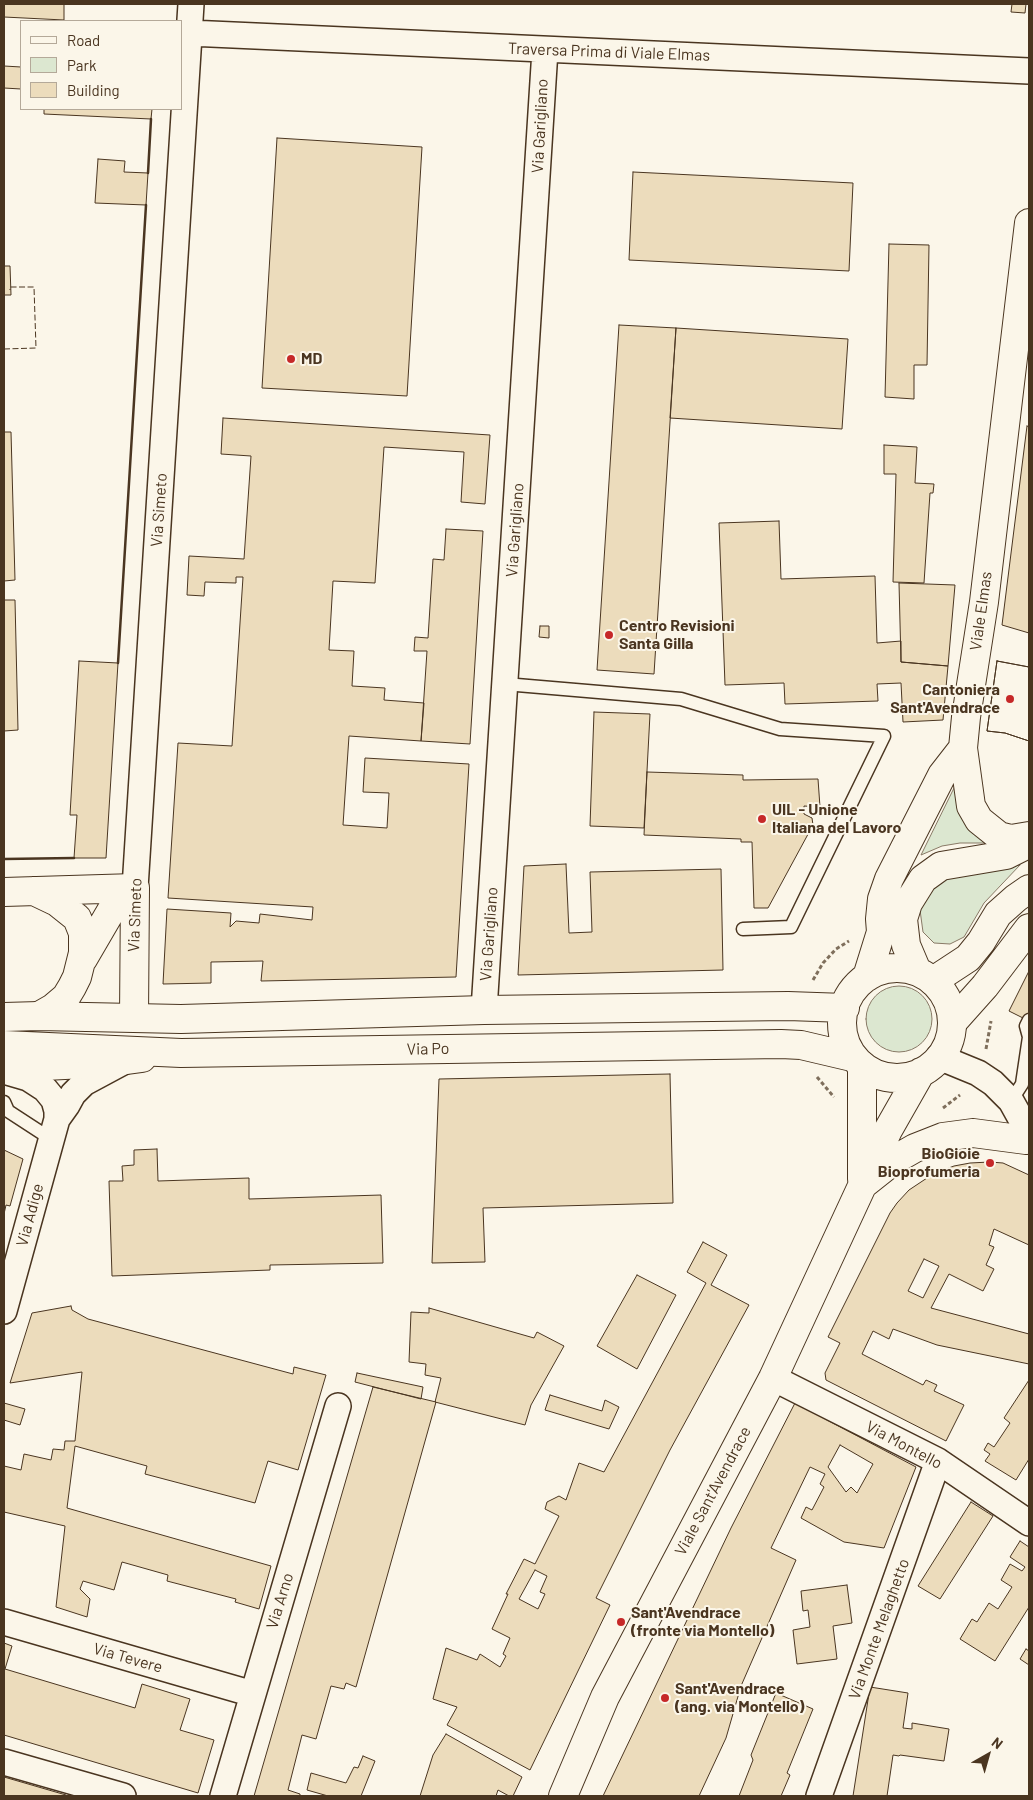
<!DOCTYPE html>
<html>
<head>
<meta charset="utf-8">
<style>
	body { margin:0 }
	#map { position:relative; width:1033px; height:1800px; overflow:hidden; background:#fbf6e9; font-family:Barlow,sans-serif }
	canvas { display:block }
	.frame { position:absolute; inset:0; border:5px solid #4a3520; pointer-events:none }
	.legend { position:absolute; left:20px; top:20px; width:162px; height:90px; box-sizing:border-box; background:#fbf6e9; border:1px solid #b4a999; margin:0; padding:6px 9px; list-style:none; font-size:15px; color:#4a3520 }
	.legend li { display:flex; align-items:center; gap:10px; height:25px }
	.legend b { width:25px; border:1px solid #b4a999 }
	.north { position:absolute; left:963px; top:1730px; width:50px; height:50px; -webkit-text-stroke:4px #fbf6e9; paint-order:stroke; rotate:38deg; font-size:14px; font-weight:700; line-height:20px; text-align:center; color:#4a3520 }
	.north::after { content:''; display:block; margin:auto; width:18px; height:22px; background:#4a3520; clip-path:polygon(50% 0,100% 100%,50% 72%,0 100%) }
</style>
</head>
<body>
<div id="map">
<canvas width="1033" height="1800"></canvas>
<div class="frame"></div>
<ul class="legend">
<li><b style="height:6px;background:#fbf6e9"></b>Road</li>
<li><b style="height:14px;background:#dce7d0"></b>Park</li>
<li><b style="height:14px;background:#ecdcbc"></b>Building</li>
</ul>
<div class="north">N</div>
</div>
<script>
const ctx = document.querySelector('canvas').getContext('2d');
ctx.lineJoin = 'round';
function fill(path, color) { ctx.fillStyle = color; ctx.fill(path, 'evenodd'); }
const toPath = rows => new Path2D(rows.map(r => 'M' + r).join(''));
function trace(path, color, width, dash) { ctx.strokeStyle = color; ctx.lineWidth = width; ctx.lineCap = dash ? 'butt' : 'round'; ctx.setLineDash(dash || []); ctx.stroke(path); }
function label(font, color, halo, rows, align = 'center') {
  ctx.font = font + ' Barlow,sans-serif'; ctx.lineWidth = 4; ctx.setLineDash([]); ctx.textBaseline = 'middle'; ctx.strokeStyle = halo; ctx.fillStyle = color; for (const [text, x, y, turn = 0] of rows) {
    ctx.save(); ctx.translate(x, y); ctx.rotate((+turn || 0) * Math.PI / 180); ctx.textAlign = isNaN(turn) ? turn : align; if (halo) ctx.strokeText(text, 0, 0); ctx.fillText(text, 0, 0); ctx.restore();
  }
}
const green = toPath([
	[955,786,987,843,960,843,942,846,921,855,955,786],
	[1020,865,984,903,964,937,950,944,934,943,923,932,920,910,929,894,940,881,956,875,1020,865],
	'866 1019a33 33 0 1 1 66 0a33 33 0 1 1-66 0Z'
]);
fill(green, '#dce7d0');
trace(green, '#887966', 1);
const building = toPath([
	[4,4,64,4,64,20,4,17,4,4],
	[1012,4,1026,4,1025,13,1011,12,1012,4],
	[4,66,21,67,21,89,4,88,4,66],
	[44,109,152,109,151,119,44,114,44,109],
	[277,138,422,147,407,396,262,388,277,138],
	[98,159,125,161,124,172,148,173,146,205,95,203,98,159],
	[633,172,853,183,849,271,629,260,633,172],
	[889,244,929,245,927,365,914,365,914,399,885,397,889,244],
	[4,266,10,266,11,295,4,295,4,266],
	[619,325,676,328,654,674,597,670,619,325],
	[676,328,848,339,842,429,670,418,676,328],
	[223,418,490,435,485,504,461,502,464,452,384,447,375,583,333,581,329,650,354,651,352,686,385,688,384,700,424,703,421,741,349,736,343,825,387,828,389,793,363,792,365,758,469,764,456,977,261,981,263,961,211,962,211,983,163,984,167,909,231,913,230,927,236,921,259,923,260,914,312,920,313,907,168,898,178,743,232,746,243,577,236,577,236,583,205,582,204,596,187,595,189,556,244,559,251,456,221,454,223,418],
	[1027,426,1029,427,1029,633,1002,625,1027,426],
	[4,432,11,432,15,580,4,581,4,432],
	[884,445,917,447,915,483,934,484,933,493,930,493,924,583,893,582,896,474,884,474,884,445],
	[779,521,781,579,875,576,877,643,901,641,901,662,948,666,943,720,903,722,901,683,877,684,878,701,785,704,784,683,725,685,719,523,779,521],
	[446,529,483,531,470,744,421,741,427,651,414,651,415,637,428,638,433,559,444,560,446,529],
	[899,583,955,585,948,666,901,662,899,583],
	[4,600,15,600,18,730,4,731,4,600],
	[540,626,549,626,549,638,539,637,540,626],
	[79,661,118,663,106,858,74,858,77,815,70,815,79,661],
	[997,661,1029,667,1029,741,1005,733,987,731,997,661],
	[997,661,1029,667,1029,741,1005,733,987,731,997,661],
	[594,712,650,714,644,828,590,826,594,712],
	[647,772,743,775,743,780,818,779,820,807,804,806,804,814,812,818,813,825,768,908,754,908,752,842,741,842,741,839,644,835,647,772],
	[566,864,569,933,592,932,590,872,721,869,723,970,518,975,524,866,566,864],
	[1029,971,1029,1021,1009,1011,1029,971],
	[670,1074,673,1203,483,1208,485,1262,432,1263,439,1079,670,1074],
	[157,1149,158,1181,249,1178,249,1199,381,1195,383,1263,270,1265,270,1270,112,1276,109,1181,123,1181,122,1166,134,1165,134,1150,157,1149],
	[4,1150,23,1159,10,1206,6,1205,4,1214,4,1150],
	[990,1162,1003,1163,1029,1175,1029,1245,994,1229,989,1245,994,1247,986,1265,994,1269,983,1291,949,1274,931,1308,1029,1334,1029,1364,937,1345,893,1329,889,1339,873,1331,862,1354,923,1385,926,1380,937,1385,934,1391,964,1405,946,1441,826,1380,825,1373,840,1343,828,1337,890,1213,897,1203,909,1190,933,1174,954,1166,970,1163,990,1162],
	[924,1259,939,1266,923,1298,908,1291,924,1259],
	[703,1242,727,1255,711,1285,749,1305,670,1450,596,1598,610,1605,530,1770,447,1725,457,1707,433,1699,446,1648,477,1660,480,1654,500,1667,506,1656,503,1654,510,1638,492,1629,508,1594,506,1594,524,1559,535,1564,559,1516,545,1509,547,1502,559,1496,566,1500,579,1463,604,1472,706,1283,687,1272,703,1242],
	[535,1570,547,1576,540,1592,545,1594,538,1609,519,1599,535,1570],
	[637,1275,676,1295,637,1369,597,1346,637,1275],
	[71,1306,72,1310,88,1319,293,1374,294,1367,326,1375,298,1470,268,1461,255,1503,145,1474,147,1466,75,1446,67,1508,271,1566,259,1609,235,1602,236,1599,167,1581,168,1575,122,1562,114,1590,83,1581,80,1589,90,1599,87,1617,56,1607,65,1526,4,1512,4,1466,21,1470,24,1454,51,1460,53,1449,64,1450,65,1441,75,1441,82,1372,10,1383,32,1313,71,1306],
	[429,1308,534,1338,537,1332,564,1346,531,1405,525,1425,435,1402,441,1378,425,1375,426,1364,409,1362,411,1312,429,1313,429,1308],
	[357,1373,423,1387,421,1399,355,1382,357,1373],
	[1029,1380,1029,1459,1016,1480,985,1461,990,1454,984,1450,988,1443,994,1447,1010,1423,1004,1418,1029,1380],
	[373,1387,436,1402,356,1687,346,1683,344,1689,331,1686,316,1739,302,1735,288,1790,300,1794,300,1796,254,1796,373,1387],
	[550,1395,602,1411,605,1400,619,1407,609,1429,545,1410,550,1395],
	[4,1403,25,1409,20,1425,4,1420,4,1403],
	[795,1403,916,1467,884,1548,844,1542,801,1518,806,1507,812,1510,824,1487,820,1484,825,1474,810,1467,771,1548,796,1560,741,1686,726,1738,699,1796,603,1796,731,1528,795,1403],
	[840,1445,873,1464,857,1493,851,1487,846,1492,828,1467,840,1445],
	[971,1502,993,1516,940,1599,918,1586,971,1502],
	[1020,1541,1029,1547,1029,1607,995,1661,960,1639,972,1619,977,1622,989,1603,998,1609,1012,1587,1001,1580,1010,1564,1022,1571,1025,1567,1010,1557,1020,1541],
	[847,1585,852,1623,833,1626,837,1659,797,1664,793,1630,810,1627,808,1610,803,1611,801,1591,847,1585],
	[4,1643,12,1646,5,1669,135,1708,142,1684,190,1699,180,1730,214,1740,198,1793,4,1735,4,1643],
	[1026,1649,1029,1651,1029,1665,1020,1659,1026,1649],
	[870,1687,908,1693,903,1728,912,1729,912,1723,949,1729,944,1761,900,1755,899,1756,893,1755,887,1796,853,1796,870,1687],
	[776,1693,813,1709,787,1773,790,1775,781,1796,739,1796,753,1760,751,1755,776,1693],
	[446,1734,522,1777,513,1796,509,1796,498,1790,496,1796,420,1796,433,1755,446,1734],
	[363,1756,375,1761,361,1796,328,1796,307,1790,311,1773,346,1783,354,1767,358,1768,363,1756],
	[4,1777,66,1795,66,1796,4,1796,4,1777]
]);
fill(building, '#ecdcbc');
trace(building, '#4a3520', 1);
const service = toPath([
	[505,684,681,699,780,729,884,736,791,927,743,929],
	[1029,1020,1026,1026,1029,1037],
	[1011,1101,1022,1084,1029,1037],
	[4,1102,8,1111,51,1139]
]);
const minor = toPath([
	[189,33,1029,71],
	[135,888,191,4],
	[484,1010,545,50],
	[939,1057,978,1073,993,1083,1011,1101,1021,1119,1026,1140,1029,1141],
	[4,1071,28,1078,45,1089,54,1100,57,1111,57,1119,4,1311],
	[57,1119,67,1105,73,1094,84,1083,125,1061],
	[773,1378,938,1461,1029,1523],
	[4,1622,253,1694],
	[4,1762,123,1796],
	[223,1796,338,1406],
	[819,1796,938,1461]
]);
const tertiary = toPath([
	[34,891,57,902,77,918,83,933,83,953,77,977,72,987,66,997,53,1008,39,1016],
	[4,892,135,888],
	[83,959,111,911,135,888],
	[933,981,968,958,981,942,998,914,1016,898,1029,889],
	[134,1017,135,888],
	[952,1023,985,986,1029,928],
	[4,1068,105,1063,142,1058]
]);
const secondary = toPath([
	[963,748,971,806,979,820,999,836,1011,839,1029,836],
	'842 1023a55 55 0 1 1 110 0a55 55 0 1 1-110 0Z',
	[917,971,906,945,903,919,908,903,923,879,941,866,1006,855,1024,846,1029,841],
	[867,977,881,932,880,919,882,899,889,879,942,775,963,748,966,717,984,602,1029,223],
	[4,1017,39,1016,181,1019,484,1010,788,1006,845,1008],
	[4,1045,181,1053,781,1044,801,1045,852,1057],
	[862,1068,862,1179],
	[865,1183,894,1160,915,1148,943,1137,973,1133,1026,1140],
	[563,1796,605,1697,773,1378,888,1130,921,1072]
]);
trace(service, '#4a3520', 15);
trace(minor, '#4a3520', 28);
trace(tertiary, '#4a3520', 30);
trace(secondary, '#4a3520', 30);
trace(toPath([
	[813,980,823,963,836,949,849,941],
	[986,1049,991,1021],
	[817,1077,834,1097],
	[943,1108,960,1095]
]), '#7f6f5c', 3, [4, 2.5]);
trace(service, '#fbf6e9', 12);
trace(minor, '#fbf6e9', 25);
trace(tertiary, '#fbf6e9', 28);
trace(secondary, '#fbf6e9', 28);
trace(toPath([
	[4,349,36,348,34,287,10,287,10,290]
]), '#4a3520', 1, [6, 2.5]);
trace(toPath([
	[148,173,151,119],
	[118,663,146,205],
	[4,859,74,858]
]), '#4a3520', 2.5);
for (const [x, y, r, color] of [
	[291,359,5,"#c62828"],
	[609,635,5,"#c62828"],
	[1010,699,5,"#c62828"],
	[762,819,5,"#c62828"],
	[990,1163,5,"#c62828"],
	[621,1622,5,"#c62828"],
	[665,1698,5,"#c62828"]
]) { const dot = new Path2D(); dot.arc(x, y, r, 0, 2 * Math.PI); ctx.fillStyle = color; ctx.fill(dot); trace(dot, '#fbf6e9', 2); }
label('16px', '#4a3520', '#fbf6e9', [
	["Traversa Prima di Viale Elmas",609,52,2],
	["Via Garigliano",540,126,-87],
	["Via Simeto",159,510,-86],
	["Via Garigliano",515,530,-86],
	["Viale Elmas",981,611,-82],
	["Via Simeto",135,915,-88],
	["Via Garigliano",489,934,-86],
	["Via Po",428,1049,-1],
	["Via Adige",30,1215,-75],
	["Via Montello",904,1445,28],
	["Viale Sant'Avendrace",713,1491,-62],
	["Via Arno",280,1601,-73],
	["Via Monte Melaghetto",879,1629,-70],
	["Via Tevere",128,1658,16]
]);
label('bold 16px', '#4a3520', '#fbf6e9', [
	["MD",301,359],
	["Centro Revisioni",619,626],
	["Santa Gilla",619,644],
	["Cantoniera",1000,690,"right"],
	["Sant'Avendrace",1000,708,"right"],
	["UIL - Unione",772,810],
	["Italiana del Lavoro",772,828],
	["BioGioie",980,1154,"right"],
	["Bioprofumeria",980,1172,"right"],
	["Sant'Avendrace",631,1613],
	["(fronte via Montello)",631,1631],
	["Sant'Avendrace",675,1689],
	["(ang. via Montello)",675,1707]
], 'left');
</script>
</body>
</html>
